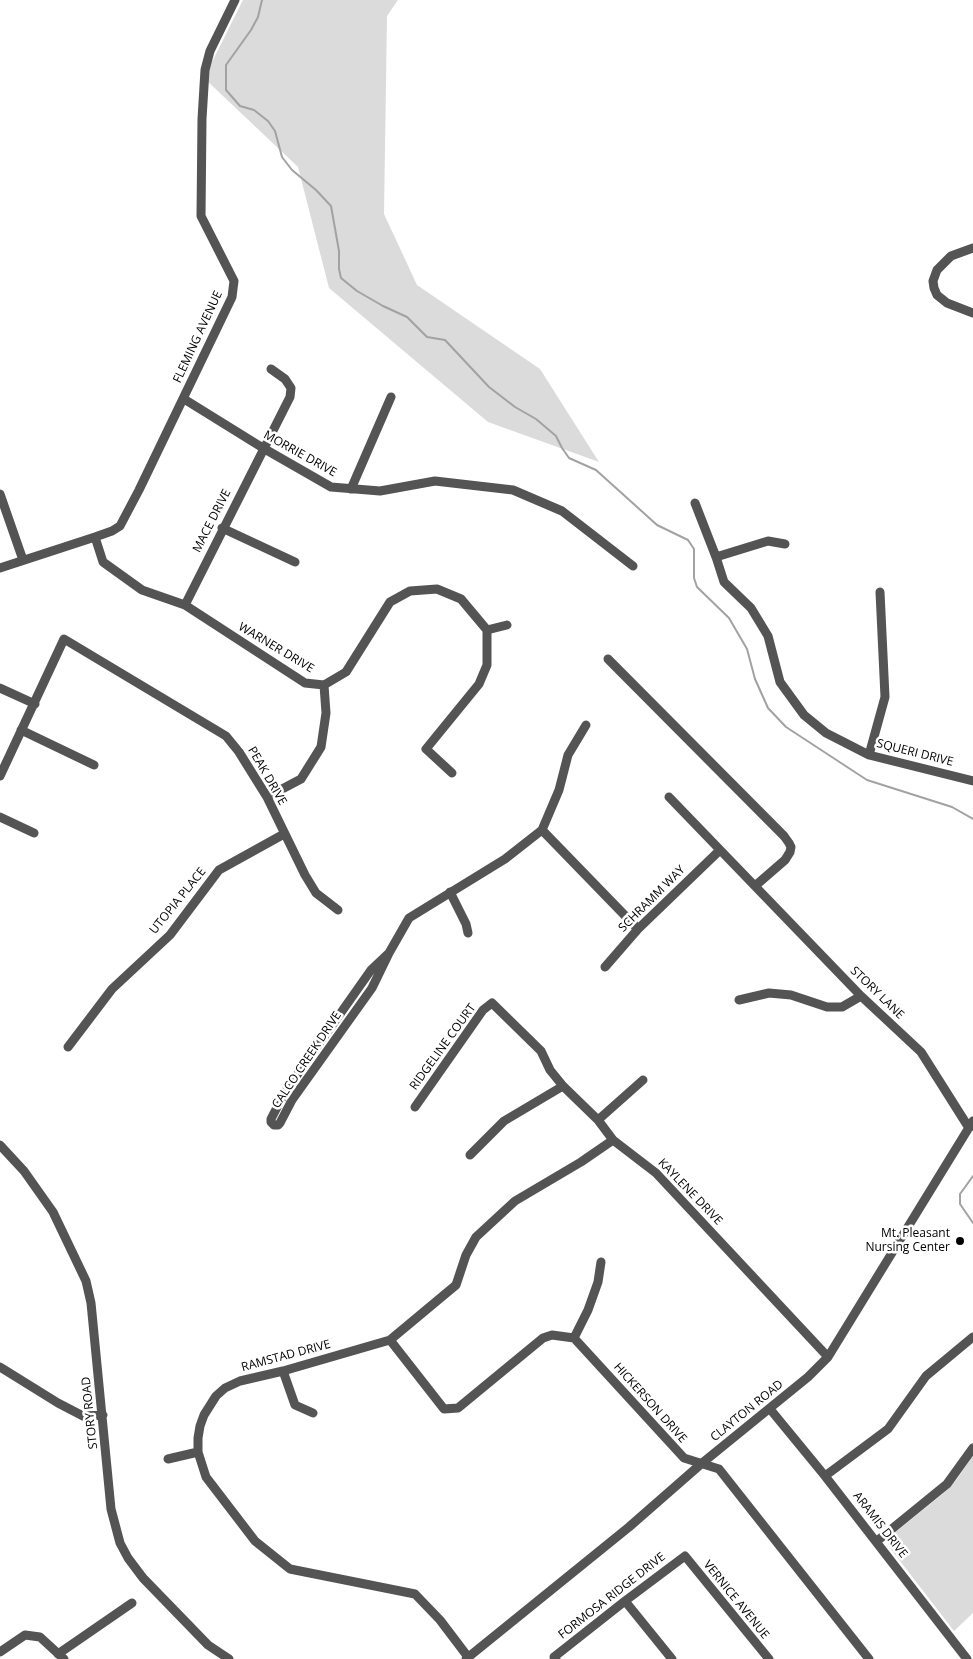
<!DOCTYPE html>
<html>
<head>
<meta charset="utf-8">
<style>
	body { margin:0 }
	canvas { display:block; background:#fff }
</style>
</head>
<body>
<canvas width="973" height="1659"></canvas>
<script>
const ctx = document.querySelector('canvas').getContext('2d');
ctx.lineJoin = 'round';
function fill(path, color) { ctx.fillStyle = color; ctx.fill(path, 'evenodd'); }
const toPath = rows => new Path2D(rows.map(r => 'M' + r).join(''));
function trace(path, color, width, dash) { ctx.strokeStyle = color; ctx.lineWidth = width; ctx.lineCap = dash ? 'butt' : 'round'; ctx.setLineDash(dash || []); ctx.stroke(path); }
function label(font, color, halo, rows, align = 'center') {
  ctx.font = font + ' "Open Sans",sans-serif'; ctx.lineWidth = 5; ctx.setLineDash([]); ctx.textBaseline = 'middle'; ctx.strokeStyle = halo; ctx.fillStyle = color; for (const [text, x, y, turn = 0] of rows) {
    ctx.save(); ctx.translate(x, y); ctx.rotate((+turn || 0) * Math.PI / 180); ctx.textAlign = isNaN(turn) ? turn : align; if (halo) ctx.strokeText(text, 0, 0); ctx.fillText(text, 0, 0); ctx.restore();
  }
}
fill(toPath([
	[243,0,398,0,387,16,384,214,417,285,540,369,599,462,488,422,329,288,298,167,204,78],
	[973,1456,973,1613,954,1631,890,1548,889,1541,892,1535,945,1492,957,1479]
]), '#dbdbdb');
trace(toPath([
	[262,0,258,17,251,30,226,65,226,90,240,106,254,110,268,121,275,131,282,157,292,170,316,190,331,206,339,251,339,269,341,278,357,291,383,306,407,317,427,337,445,340,489,387,515,407,536,419,556,436,562,448,569,458,596,470,657,525,688,540,694,549,694,578,697,587,729,618,747,649,755,679,768,708,786,727,867,780,952,807,973,819],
	[973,1176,960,1194,960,1204,973,1223]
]), '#a2a2a2', 2);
trace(toPath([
	[973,248,951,256,937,270,933,281,934,288,937,295,947,303,973,313],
	[184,399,263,448,331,487,380,491,435,481,513,490,562,511,633,566],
	[351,489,391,397],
	[0,494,23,560],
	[695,503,716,557,724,582,751,608,768,636,780,682,804,715,826,733,869,755,973,781],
	[222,528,295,562],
	[95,537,103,562,142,590,185,605,305,683,324,685,346,672,390,602,410,591,437,589,461,599,487,630,487,665,479,684,426,749,452,773],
	[716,557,768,541,785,544],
	[0,568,95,537,112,531,120,526,139,490,232,297,234,281,201,216,202,119,205,70,210,51,235,0],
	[185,605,290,397,291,388,285,379,271,369],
	[487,630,507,625],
	[608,659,784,836,789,843,791,847,790,852,785,860,755,886],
	[0,688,35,704],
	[21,730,94,765],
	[869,755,885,697,880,592],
	[0,776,64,639,226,736,239,752,267,797,305,875,316,893,338,910],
	[267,797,301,779,321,747,326,713,324,685],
	[669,797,861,996,921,1052,969,1128],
	[0,817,34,833],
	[542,830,638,929],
	[450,892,466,924,468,933],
	[389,953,371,970,285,1092,271,1119,271,1122,274,1125,278,1125,280,1123,292,1100,372,988,389,953,409,918,505,859,542,830,559,790,568,755,586,725],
	[605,967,638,929,720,850],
	[739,1000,769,993,791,995,827,1007,842,1007,861,996],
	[68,1047,112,989,170,935,219,870,284,834],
	[415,1107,483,1010,492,1003,541,1051,550,1070,563,1086,598,1120,613,1140,656,1173,828,1357],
	[598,1120,643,1080],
	[0,1145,24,1171,53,1212,86,1281,91,1303,111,1509,120,1543,128,1558,143,1578,208,1645,229,1659],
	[470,1155,504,1121,563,1086],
	[574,1338,588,1310,598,1282,601,1262],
	[390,1340,444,1409,458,1408,543,1338,552,1335,574,1338,684,1458,719,1469,869,1659],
	[0,1367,58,1403,83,1416,103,1415],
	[283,1371,295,1405,313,1413],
	[770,1409,825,1476,967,1659],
	[168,1459,198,1452],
	[825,1476,888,1429,926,1376,973,1337],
	[877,1541,947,1484,973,1448],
	[625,1601,672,1659],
	[0,1652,25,1635,40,1637,64,1659],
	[58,1654,132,1603],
	[468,1657,440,1620,415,1594,290,1569,255,1541,206,1477,198,1452,198,1438,200,1426,204,1415,216,1396,225,1388,240,1381,283,1371,390,1340,456,1285,466,1255,476,1237,515,1201,581,1162,613,1140],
	[466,1659,629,1527,701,1464,808,1377,828,1357,973,1121],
	[556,1659,554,1657,625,1601,685,1556,769,1659]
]), '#545454', 9);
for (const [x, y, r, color] of [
	[960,1241,5,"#000"]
]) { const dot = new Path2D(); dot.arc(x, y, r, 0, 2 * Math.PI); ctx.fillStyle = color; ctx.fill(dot); trace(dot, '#fff', 2); }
label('12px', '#000', '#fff', [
	["FLEMING AVENUE",198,337,-65],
	["MORRIE DRIVE",300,454,29],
	["MACE DRIVE",212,521,-63],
	["WARNER DRIVE",276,648,31],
	["SQUERI DRIVE",915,753,14],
	["PEAK DRIVE",267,776,60],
	["SCHRAMM WAY",652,899,-45],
	["UTOPIA PLACE",178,901,-51],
	["STORY LANE",877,993,44],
	["RIDGELINE COURT",443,1047,-54],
	["CALCO CREEK DRIVE",307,1060,-56],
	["KAYLENE DRIVE",690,1192,46],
	["RAMSTAD DRIVE",286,1356,-15],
	["HICKERSON DRIVE",650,1403,48],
	["CLAYTON ROAD",747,1411,-39],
	["STORY ROAD",90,1413,-96],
	["ARAMIS DRIVE",880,1525,52],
	["FORMOSA RIDGE DRIVE",612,1596,-38],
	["VERNICE AVENUE",736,1600,51]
]);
label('12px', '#000', '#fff', [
	["Mt. Pleasant",950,1234],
	["Nursing Center",950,1248]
], 'right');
</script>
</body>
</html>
